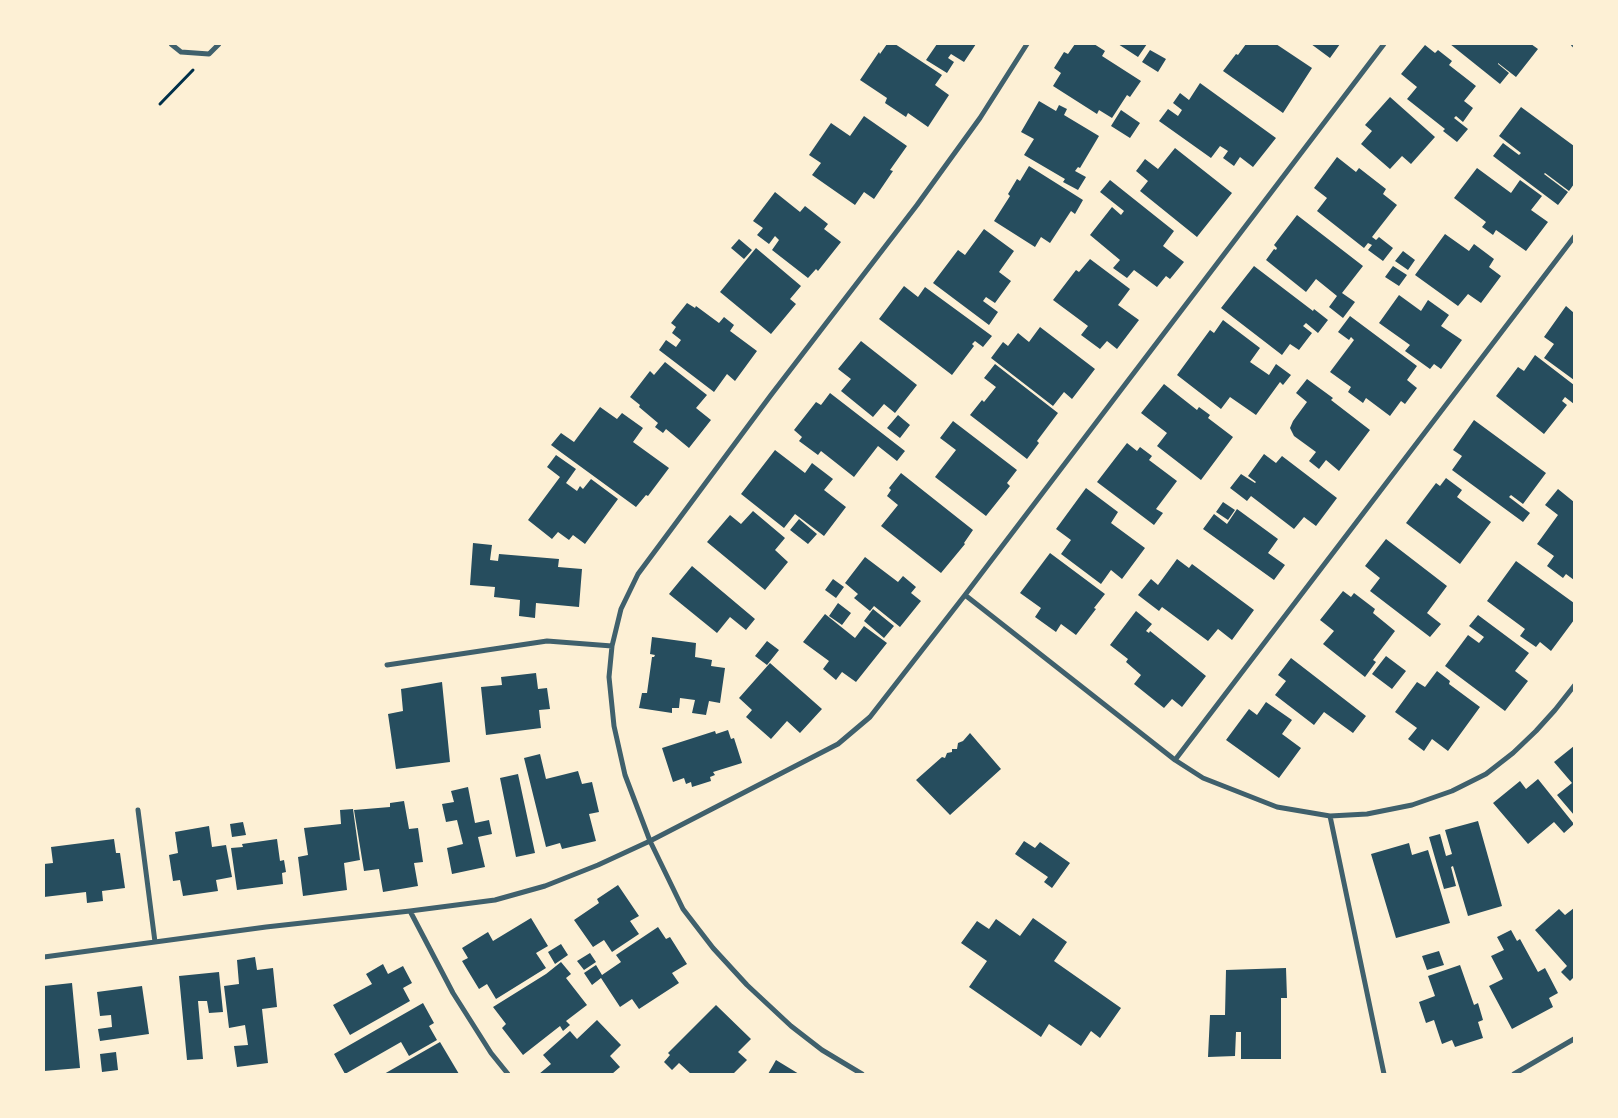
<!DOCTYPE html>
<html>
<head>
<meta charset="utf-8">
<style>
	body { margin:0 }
	#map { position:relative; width:1618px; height:1118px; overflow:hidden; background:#fdf0d5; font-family:"Fira Sans Condensed",sans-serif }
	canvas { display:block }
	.frame { position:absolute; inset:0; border:45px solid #fdf0d5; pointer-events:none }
</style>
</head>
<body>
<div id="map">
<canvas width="1618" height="1118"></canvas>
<div class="frame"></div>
</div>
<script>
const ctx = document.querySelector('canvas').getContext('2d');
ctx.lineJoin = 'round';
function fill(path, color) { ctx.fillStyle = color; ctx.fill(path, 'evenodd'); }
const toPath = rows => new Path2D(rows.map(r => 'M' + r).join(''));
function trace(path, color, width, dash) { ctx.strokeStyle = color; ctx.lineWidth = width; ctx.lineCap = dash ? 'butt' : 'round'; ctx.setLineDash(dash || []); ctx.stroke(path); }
fill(toPath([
	[887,44,895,44,942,75,935,85,949,95,928,127,908,113,906,117,885,103,887,98,860,80,879,52,880,54],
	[937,44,976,44,964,62,951,54,948,58,954,62,947,73,926,60],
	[1075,44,1094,44,1105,51,1102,56,1141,81,1130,97,1127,95,1112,118,1099,110,1097,114,1053,86,1061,73,1054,68,1064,52,1068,54],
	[1118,44,1147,44,1138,57],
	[1246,44,1276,44,1312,68,1283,113,1223,71,1236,54,1238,55],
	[1311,44,1340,44,1330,58],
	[1450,44,1531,44,1538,49,1516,77,1498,63,1498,64,1509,73,1500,84],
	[1425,45,1435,53,1438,50,1452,61,1449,65,1476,86,1464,101,1473,108,1463,122,1456,116,1454,118,1468,129,1457,142,1443,131,1445,129,1407,99,1417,87,1401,74],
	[1150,50,1166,59,1158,72,1142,62],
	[1200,83,1276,138,1253,167,1240,157,1234,166,1223,158,1228,151,1220,146,1211,158,1159,121,1168,109,1178,116,1182,110,1173,103,1180,93,1189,100],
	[1390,97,1435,137,1411,164,1402,156,1390,169,1361,144,1372,131,1365,125],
	[1039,101,1056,111,1059,105,1067,109,1064,115,1099,136,1080,168,1078,167,1075,171,1086,177,1078,190,1063,182,1065,179,1024,155,1034,139,1021,132],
	[1521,107,1574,146,1574,184,1569,191,1545,173,1544,174,1568,192,1558,205,1493,156,1503,143,1519,155,1521,153,1499,136],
	[1121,110,1140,123,1130,138,1111,126],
	[864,116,907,146,890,170,893,171,874,199,864,192,855,205,812,175,821,163,809,155,831,123,850,136],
	[1175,148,1232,193,1197,237,1140,191,1148,181,1136,171,1145,159,1158,169],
	[1337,157,1356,172,1359,168,1386,189,1383,194,1397,205,1372,237,1376,240,1379,237,1393,248,1383,261,1368,250,1372,245,1368,243,1364,248,1317,211,1327,198,1314,188],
	[1029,166,1083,200,1075,214,1071,211,1050,243,1041,237,1035,247,994,221,1010,196,1008,194,1017,179,1020,181],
	[1477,168,1511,193,1520,180,1542,196,1531,210,1548,222,1526,251,1496,230,1493,235,1482,227,1486,222,1454,198],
	[1110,180,1174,231,1163,246,1184,262,1170,279,1166,276,1157,287,1134,270,1127,278,1113,268,1120,260,1090,235,1112,207,1121,215,1124,211,1100,192],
	[775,192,800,212,805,206,828,224,824,229,841,242,818,271,816,269,808,278,772,250,779,240,775,236,769,244,757,235,763,228,753,221],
	[1297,215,1363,266,1342,293,1355,302,1343,318,1329,307,1337,296,1316,279,1306,292,1266,260,1274,249,1276,250,1277,248,1274,245],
	[984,229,1014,251,999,272,1011,281,995,303,986,297,983,301,998,312,989,325,933,283,958,250,965,255],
	[1445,234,1469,251,1474,244,1494,259,1489,267,1501,276,1481,303,1468,294,1458,306,1415,275],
	[739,239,752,250,744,259,731,248],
	[756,248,801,286,790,299,796,304,771,334,720,292],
	[1403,251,1415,260,1408,270,1395,261],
	[1090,259,1130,289,1118,305,1139,320,1117,349,1107,341,1100,349,1081,335,1088,326,1053,300,1076,270,1079,272],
	[1254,266,1313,311,1314,309,1328,320,1318,333,1306,323,1303,326,1312,333,1299,350,1290,344,1282,355,1221,308],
	[1393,266,1407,275,1399,286,1385,277],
	[904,286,918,297,925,287,992,336,983,347,975,341,972,344,974,346,952,375,879,319],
	[1399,295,1421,311,1428,300,1449,315,1441,326,1462,340,1441,369,1434,364,1430,369,1405,351,1410,345,1379,323],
	[687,303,695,308,696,306,719,323,724,317,734,325,730,331,757,351,735,381,727,374,714,392,659,350,666,340,676,347,681,340,672,333,676,327,671,323],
	[1566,306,1574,313,1574,380,1544,358,1554,344,1544,337],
	[1350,316,1417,366,1407,380,1417,388,1405,404,1401,401,1390,416,1366,398,1363,403,1348,392,1351,387,1330,372,1354,340,1351,337,1349,340,1338,332],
	[1223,320,1260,348,1250,362,1269,375,1276,364,1291,375,1283,385,1280,382,1256,415,1230,397,1221,409,1177,375,1210,330,1214,333],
	[1040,327,1095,369,1072,399,1064,392,1053,406,991,358,1003,342,1008,346,1018,333,1029,342],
	[861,341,917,385,895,413,884,404,873,417,841,391,851,379,838,369],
	[1535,355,1574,385,1574,404,1565,397,1562,401,1567,405,1544,434,1496,396,1518,367,1524,371],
	[665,362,707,395,696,408,711,420,689,448,666,429,663,433,655,427,658,423,639,407,640,405,630,397,650,371,654,375],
	[995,364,1058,413,1037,441,1039,443,1027,459,970,415,982,400,984,402,996,387,984,378],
	[1307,379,1333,398,1331,400,1370,430,1339,471,1326,460,1319,469,1309,461,1316,452,1294,436,1290,428,1293,421,1307,402,1296,393],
	[1164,384,1197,410,1199,407,1210,415,1208,418,1233,437,1201,480,1157,446,1167,433,1141,413],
	[830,393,905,451,897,461,878,446,854,477,821,451,818,455,799,441,802,437,794,430,816,402,821,405],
	[600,407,617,419,622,413,643,428,633,442,669,468,648,496,646,495,636,507,551,445,561,433,574,442],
	[898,415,910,425,900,438,887,428],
	[1474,420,1546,473,1523,504,1511,495,1509,497,1530,513,1523,522,1452,470,1462,456,1453,450],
	[953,421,1017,470,1007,483,1010,486,986,516,935,477,956,450,940,438],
	[1127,443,1137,451,1140,447,1152,456,1149,460,1177,481,1156,509,1163,513,1154,525,1097,482],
	[775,450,805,473,812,463,833,479,824,490,846,507,824,536,795,514,784,528,741,494],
	[1264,454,1276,463,1282,456,1337,498,1316,526,1304,517,1294,529,1251,496,1247,501,1230,488,1241,474,1255,483,1256,482,1248,476],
	[556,455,576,469,566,483,577,491,580,486,583,489,591,479,618,499,585,544,573,535,569,540,558,532,552,539,528,520,560,477,547,467],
	[901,473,973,530,964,543,965,544,941,573,881,526,898,505,887,496,891,490,889,488],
	[1446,478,1462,490,1457,497,1491,522,1460,564,1406,523,1436,483,1440,486],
	[1086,488,1118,512,1111,523,1145,548,1122,579,1111,570,1101,584,1061,554,1071,540,1056,529],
	[1558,489,1574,502,1574,580,1566,574,1563,578,1547,566,1554,556,1537,544,1558,515,1545,505],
	[1223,502,1235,510,1228,520,1216,512],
	[1237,509,1278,539,1268,553,1285,565,1274,580,1203,529,1214,514,1227,524],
	[753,511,785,538,775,550,788,562,765,590,707,542,730,515,741,524],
	[799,519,817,534,808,544,790,530],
	[1386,539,1447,586,1427,613,1441,624,1430,637,1370,591,1380,578,1365,566],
	[473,543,492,545,490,560,498,561,499,554,559,559,558,567,582,569,579,607,536,603,535,618,519,616,520,600,494,597,495,587,470,585],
	[1050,553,1105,594,1094,608,1096,609,1076,635,1061,624,1056,632,1035,617,1041,608,1020,593],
	[865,557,898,582,903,576,916,587,911,593,921,601,900,627,874,606,870,611,854,598,858,594,845,583],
	[1177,559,1189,568,1192,564,1254,610,1232,640,1218,629,1208,641,1162,607,1159,611,1138,595,1151,579,1158,585],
	[1516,561,1574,603,1574,620,1551,651,1540,642,1536,647,1520,636,1525,629,1487,601],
	[692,566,755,619,746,630,730,617,717,633,669,594],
	[833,579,844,587,836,598,825,590],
	[1343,591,1351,597,1354,593,1375,609,1373,613,1395,631,1373,660,1376,662,1365,677,1323,644,1334,631,1320,620],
	[838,603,851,613,842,625,829,616],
	[873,609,894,626,884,638,864,621],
	[1136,611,1152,624,1146,631,1149,633,1150,631,1206,676,1182,707,1172,699,1164,708,1134,684,1141,675,1126,662,1128,659,1110,645],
	[825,614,855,638,864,626,887,643,856,682,842,672,836,680,823,669,829,661,803,642],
	[1478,615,1529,653,1515,671,1528,681,1505,711,1445,666,1468,635,1479,643,1484,637,1469,626],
	[652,637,696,643,695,657,712,660,711,666,725,668,720,703,709,701,706,715,692,713,695,700,680,698,679,708,672,708,672,713,639,708,642,693,647,693,652,657,654,657,655,655,650,654],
	[767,641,779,650,767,665,755,656],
	[1386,656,1406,671,1392,689,1372,674],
	[1291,658,1366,716,1353,733,1324,712,1314,725,1275,695,1286,681,1278,675],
	[770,663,822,709,800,733,787,721,771,739,746,717,752,710,739,698],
	[1437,671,1450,681,1449,684,1480,707,1448,751,1432,739,1424,751,1408,739,1417,728,1395,712,1417,682,1425,687],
	[536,673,538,689,547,688,550,709,539,710,541,728,486,735,481,687,502,685,501,677],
	[442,682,450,762,396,769,388,714,403,711,401,689],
	[1266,702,1292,720,1282,734,1301,748,1279,778,1226,740,1249,709,1257,715],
	[728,730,731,739,734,738,742,763,713,772,715,775,710,777,711,781,692,787,691,782,686,784,684,778,673,782,662,748,715,731,716,734],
	[970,733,1001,769,950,815,916,780,942,757,945,758,947,753,952,752,952,749,957,749,958,743,963,741],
	[1574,746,1574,815,1557,795,1572,783,1554,762],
	[540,754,546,779,578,771,582,784,592,782,599,812,589,814,596,841,562,849,560,843,546,847,524,758],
	[518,774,535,853,516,857,500,778],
	[1538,779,1574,824,1564,833,1554,822,1528,844,1493,803,1520,781,1526,789],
	[468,787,475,823,489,820,492,834,478,837,485,867,452,874,447,848,463,844,457,820,446,822,442,804,454,802,451,791],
	[404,801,409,829,418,828,423,862,414,863,418,886,383,892,379,869,364,871,354,810,390,807,390,803],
	[353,809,360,860,344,863,347,890,303,896,298,857,308,855,304,828,341,824,340,810],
	[1478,821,1502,906,1468,916,1453,866,1451,867,1456,886,1444,889,1429,837,1440,834,1446,856,1452,854,1445,830],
	[243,822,246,835,232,837,230,824],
	[209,826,212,847,226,845,232,877,216,880,218,891,183,896,180,880,173,881,169,855,178,853,175,832],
	[114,839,116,853,120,853,125,888,102,891,103,901,87,903,86,892,44,897,44,864,53,863,51,847],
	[277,839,280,861,284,860,286,872,282,873,283,884,237,890,231,848,243,847,242,844],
	[1024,841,1035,848,1040,842,1070,863,1052,888,1044,882,1048,877,1015,854],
	[1409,843,1412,855,1428,850,1450,923,1396,938,1371,854],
	[618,885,639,916,630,921,639,934,612,952,604,940,593,947,574,920,599,903,597,899],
	[1574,908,1574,977,1570,981,1561,972,1567,966,1535,930,1559,909,1565,915],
	[531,918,548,946,536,953,546,968,496,999,487,984,479,989,462,961,468,958,462,948,488,932,493,941],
	[1033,918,1067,942,1054,961,1121,1008,1100,1038,1091,1031,1081,1046,1049,1024,1041,1037,969,987,987,961,961,943,977,921,989,929,996,919,1020,936],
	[658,927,666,939,670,937,687,964,672,973,679,983,639,1009,632,999,620,1007,601,978,592,985,584,973,596,965,602,975,621,962,616,955],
	[1511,930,1517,941,1520,939,1538,972,1545,968,1558,993,1549,998,1553,1007,1512,1029,1489,986,1503,979,1491,956,1504,950,1497,937],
	[561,944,568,955,555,964,548,952],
	[1439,951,1444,965,1427,970,1422,956],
	[590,953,596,962,584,970,577,961],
	[255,957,257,970,273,968,277,1007,262,1009,268,1063,237,1067,234,1046,248,1045,245,1025,229,1028,224,986,239,984,237,960],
	[561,962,571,974,566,978,587,1005,566,1021,570,1025,563,1031,560,1026,523,1055,502,1028,506,1024,493,1007,546,974],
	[383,964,388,974,403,966,412,983,403,988,410,1001,350,1035,333,1005,372,984,366,974],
	[1460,965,1474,1005,1478,1003,1483,1020,1478,1022,1483,1038,1455,1047,1452,1040,1442,1044,1434,1020,1426,1023,1419,1002,1435,996,1428,976],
	[1286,968,1287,998,1281,998,1281,1059,1241,1059,1241,1032,1236,1032,1235,1056,1208,1057,1210,1015,1225,1015,1226,970],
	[219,972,223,1012,209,1013,207,1001,198,1001,203,1059,187,1060,179,976],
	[72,983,80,1068,44,1071,44,986],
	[142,986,149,1034,100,1041,98,1029,112,1027,111,1015,100,1016,97,992],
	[423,1003,434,1023,429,1026,437,1040,409,1056,401,1042,345,1074,334,1054],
	[716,1005,751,1039,738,1052,747,1060,733,1074,691,1074,679,1063,672,1070,664,1062,670,1055,668,1053],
	[597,1020,621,1045,610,1056,620,1067,612,1074,539,1074,551,1064,543,1055,570,1031,577,1039],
	[440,1042,459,1074,384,1074],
	[116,1052,118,1070,102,1072,100,1054],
	[776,1060,799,1074,768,1074]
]), '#264d5e');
trace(toPath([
	[160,104,193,70]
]), '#003049', 3);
trace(toPath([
	[171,44,181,52,209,54,219,44],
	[1573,44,1574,45],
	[965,595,1175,760,1203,778,1277,807,1330,816,1367,814,1412,805,1452,791,1486,774,1513,753,1536,731,1555,710,1574,686],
	[387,665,547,641,612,646],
	[1175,760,1574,237],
	[138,810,155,942],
	[1330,816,1384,1074],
	[410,911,453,993,491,1053,508,1074],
	[44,957,266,927,410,911,495,900,545,886,598,865,650,841,838,744,870,717,965,595,1384,44],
	[862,1074,822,1050,791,1026,747,985,713,948,683,909,650,841,625,775,614,726,609,677,612,646,621,609,638,574,771,395,917,205,980,118,1027,44],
	[1514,1074,1574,1039]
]), '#3f606c', 5);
</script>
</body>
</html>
